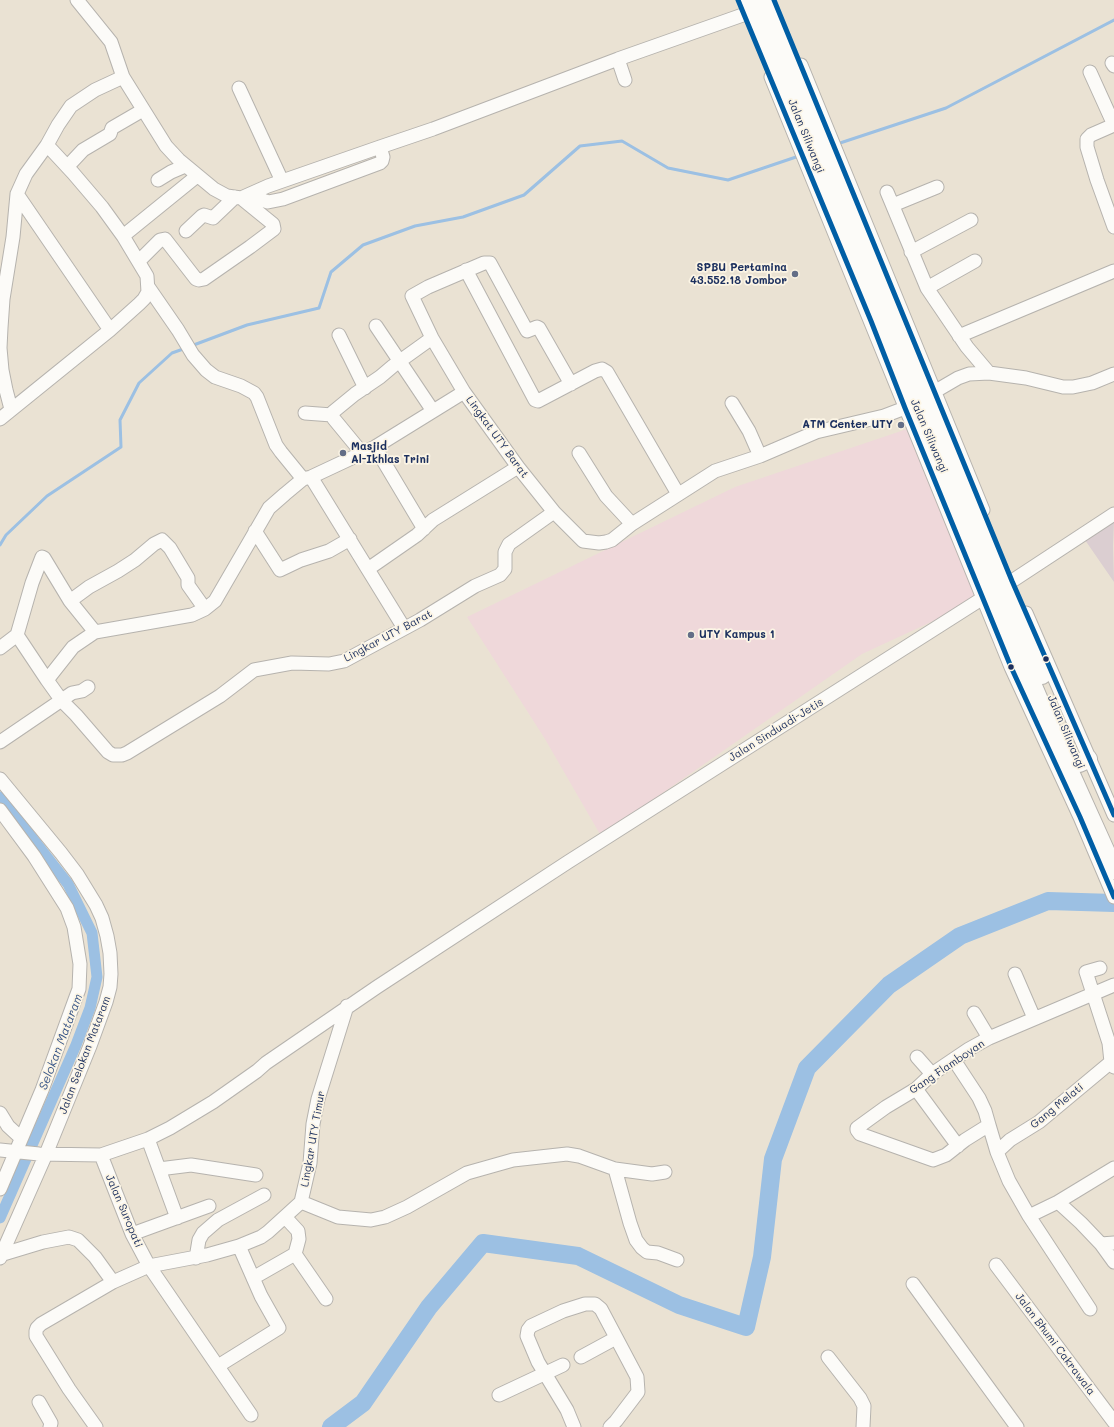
<!DOCTYPE html>
<html>
<head>
<meta charset="utf-8">
<style>
	body { margin:0 }
	canvas { display:block; background:#eae2d3 }
</style>
</head>
<body>
<canvas width="1114" height="1427"></canvas>
<script>
const ctx = document.querySelector('canvas').getContext('2d');
ctx.lineJoin = 'round';
function fill(path, color) { ctx.fillStyle = color; ctx.fill(path, 'evenodd'); }
const toPath = rows => new Path2D(rows.map(r => 'M' + r).join(''));
function trace(path, color, width, dash) { ctx.strokeStyle = color; ctx.lineWidth = width; ctx.lineCap = dash ? 'butt' : 'round'; ctx.setLineDash(dash || []); ctx.stroke(path); }
function label(font, color, halo, rows, align = 'center') {
  ctx.font = font + ' Mali,sans-serif'; ctx.lineWidth = 3.5; ctx.setLineDash([]); ctx.textBaseline = 'middle'; ctx.strokeStyle = halo; ctx.fillStyle = color; for (const [text, x, y, turn = 0] of rows) {
    ctx.save(); ctx.translate(x, y); ctx.rotate((+turn || 0) * Math.PI / 180); ctx.textAlign = isNaN(turn) ? turn : align; if (halo) ctx.strokeText(text, 0, 0); ctx.fillText(text, 0, 0); ctx.restore();
  }
}
fill(toPath([
	[913,427,983,598,862,654,601,836,545,739,467,617,735,487]
]), '#efd8da');
fill(toPath([
	[1114,520,1113,546,1114,582,1085,540]
]), '#dbced1');
trace(toPath([
	[837,144,946,108,1114,20],
	[191,346,247,325,319,308,331,272,363,245,415,226,463,217,524,195,580,146,622,141,668,168,728,180,799,156],
	[0,545,6,535,47,496,121,447,120,420,139,383,172,353,186,348]
]), '#9cc0e3', 3);
trace(toPath([
	[0,797,68,884,92,933,97,977,90,1008,76,1045,0,1218]
]), '#9cc0e3', 11);
trace(toPath([
	[331,1427,363,1403,429,1307,483,1243,578,1256,679,1305,746,1327,762,1257,773,1159,807,1068,889,985,960,936,1048,901,1114,903]
]), '#9cc0e3', 18);
const minor = toPath([
	[77,0,111,42,123,77,166,146,179,160,214,189,227,196,241,198,268,186,380,147,433,129,618,59,754,11],
	[618,59,625,80],
	[1112,63,1114,66],
	[801,65,983,510],
	[1090,72,1114,125],
	[771,77,1011,667,1080,817,1114,897],
	[239,88,282,181],
	[1114,125,1091,135,1087,139,1087,147,1097,180,1114,227],
	[68,166,83,150,110,134,112,128,143,110],
	[158,180,171,172,185,166],
	[887,192,927,288,967,347,989,373],
	[17,194,26,174,47,145],
	[248,195,268,202,283,199,380,163,382,161,383,157,380,147],
	[893,205,937,187],
	[186,231,202,216,204,215,213,218,235,197],
	[123,236,197,176],
	[911,252,971,220],
	[139,261,160,240,165,239,196,279,199,280,204,279,250,247,274,229,273,224,241,198],
	[466,270,535,400,538,401,595,371,602,369,607,372,678,494],
	[149,288,178,330,193,355,206,370,215,377,241,386,254,393,257,397,276,445,281,452,303,479],
	[927,288,975,261],
	[376,326,433,411],
	[339,335,365,388],
	[959,336,1114,271],
	[464,392,432,338,412,296,428,287,484,263,490,263,527,331,537,327,539,328,571,384],
	[934,392,958,378,969,374,989,373,1026,378,1063,387,1073,387,1092,383,1114,374],
	[732,403,749,431,760,456],
	[11,409,6,390,2,370,0,348,1,328,3,299,13,237,17,194,110,330],
	[305,413,332,415],
	[0,419,110,330,139,304,144,299,148,292,147,276,123,236,102,207,73,173,47,145,58,125,71,106,95,90,123,77],
	[375,447,424,529],
	[362,453,334,419,332,415,333,412,355,394,380,377,393,366,432,338],
	[579,453,606,496,632,524],
	[311,477,404,628],
	[554,512,518,467,464,392,375,447,311,477,303,479,285,494,269,508,215,601,205,609,192,615,95,632,73,647,47,680,62,701,76,715,108,752,113,755,122,755,127,753,220,696,254,670,292,663,329,664,344,661,420,620,475,586,500,575,505,569,505,552,509,544,554,512,583,541,599,543,606,542,612,540,632,524,715,471,760,456,816,432,884,416,905,408],
	[255,531,280,570,301,560,329,551,350,539],
	[368,569,417,535,433,520,518,467],
	[1012,581,1114,514],
	[1026,613,1114,815],
	[95,632,70,601,89,587,118,571,135,560,154,544,162,540,170,548,188,578,188,585,205,609],
	[0,648,17,635],
	[47,680,17,635,32,583,42,557,44,558,70,601],
	[0,742,72,693,82,691,88,687],
	[0,779,61,853,77,874,96,905,102,918,107,936,110,953,111,974,110,987,106,1002,90,1046,46,1154,0,1258],
	[0,810,34,856,67,908,74,927,80,964,79,989,76,997,42,1090,0,1189],
	[1100,968,1086,972,1109,1043,1111,1062],
	[1015,974,1034,1018],
	[974,1013,989,1038],
	[917,1057,932,1074],
	[954,1060,979,1098,985,1111,989,1125,965,1140,946,1155,933,1160,860,1134,857,1130,857,1128,886,1107,916,1089,932,1074,969,1049,989,1038,1114,985],
	[916,1089,958,1146],
	[0,1113,8,1126,21,1138],
	[989,1125,997,1152,1009,1181,1029,1216,1090,1309],
	[148,1139,177,1218],
	[0,1150,39,1154,101,1155,148,1139,170,1128,213,1102,257,1071,266,1063,377,987,568,862,983,598],
	[997,1152,1010,1140,1039,1122,1111,1062,1114,1067],
	[101,1155,132,1234,149,1266,251,1415],
	[159,1169,191,1165,256,1175],
	[615,1169,630,1223,636,1240,642,1248,647,1252,658,1253,677,1260],
	[301,1202,338,1217,371,1220,385,1217,407,1207,467,1173,513,1160,567,1154,579,1156,615,1169,652,1174,665,1172],
	[1058,1202,1114,1168],
	[1029,1216,1058,1202,1081,1223,1101,1244,1114,1243],
	[285,1217,298,1231,299,1239,295,1254,326,1299],
	[132,1234,209,1206],
	[1101,1244,1114,1262],
	[0,1255,43,1242,69,1237,78,1240,95,1257,113,1282,149,1266,207,1255,239,1246,261,1237,268,1232,301,1202,310,1163,313,1124,318,1099,347,1006],
	[196,1258,199,1240,203,1233,218,1220,264,1195],
	[996,1265,1114,1422],
	[253,1278,295,1254],
	[913,1284,1017,1427],
	[581,1357,616,1338],
	[828,1357,860,1398,864,1406,863,1427],
	[218,1366,279,1328,261,1296,239,1246],
	[499,1395,563,1365],
	[39,1402,51,1423,50,1427],
	[96,1427,69,1389,36,1336,36,1331,37,1328,41,1324,113,1282],
	[574,1427,567,1410,538,1362,527,1336,528,1330,531,1326,563,1311,585,1304,595,1304,601,1309,637,1377,638,1392,616,1421,610,1427]
]);
const highway = toPath([
	[750,0,860,270,1016,646,1064,759,1114,870],
	[764,0,871,265,1042,675],
	[1079,763,1088,759]
]);
trace(minor, '#b6b3ae', 15);
trace(highway, '#b6b3ae', 20);
trace(minor, '#fcfbf8', 13);
trace(highway, '#fcfbf8', 18);
trace(toPath([
	[738,0,871,321,905,408,1011,667,1080,817,1114,897],
	[774,0,1012,581,1114,815]
]), '#005ea5', 5);
for (const [x, y, r, color] of [
	[795,274,4,"#636e87"],
	[901,425,4,"#636e87"],
	[343,453,4,"#636e87"],
	[691,635,4,"#636e87"],
	[1046,659,3.5,"#1b2f5e"],
	[1011,667,3.5,"#1b2f5e"]
]) { const dot = new Path2D(); dot.arc(x, y, r, 0, 2 * Math.PI); ctx.fillStyle = color; ctx.fill(dot); trace(dot, '#fcf5e5', 1.5); }
label('11px', '#1b2f5e', '#fcf5e5', [
	["Jalan Siliwangi",806,136,68],
	["Jalan Siliwangi",929,436,67],
	["Lingkat UTY Barat",497,437,54],
	["Lingkar UTY Barat",388,636,-28],
	["Jalan Sinduadi-Jetis",776,730,-32],
	["Jalan Siliwangi",1066,732,67],
	["Jalan Selokan Mataram",85,1055,-69],
	["Gang Flamboyan",947,1067,-34],
	["Gang Melati",1057,1106,-39],
	["Lingkar UTY Timur",313,1139,-80],
	["Jalan Suropati",124,1211,67],
	["Jalan Bhumi Cakrawala",1055,1344,53]
]);
label('bold 11px', '#1b2f5e', '#fcf5e5', [
	["SPBU Pertamina",787,268],
	["43.552.18 Jombor",787,281],
	["ATM Center UTY",893,425],
	["Masjid",351,447,"left"],
	["Al-Ikhlas Trini",351,460,"left"],
	["UTY Kampus 1",699,635,"left"]
], 'right');
label('italic 12px', '#385688', '#fcf5e5', [
	["Selokan Mataram",61,1042,-69]
]);
</script>
</body>
</html>
